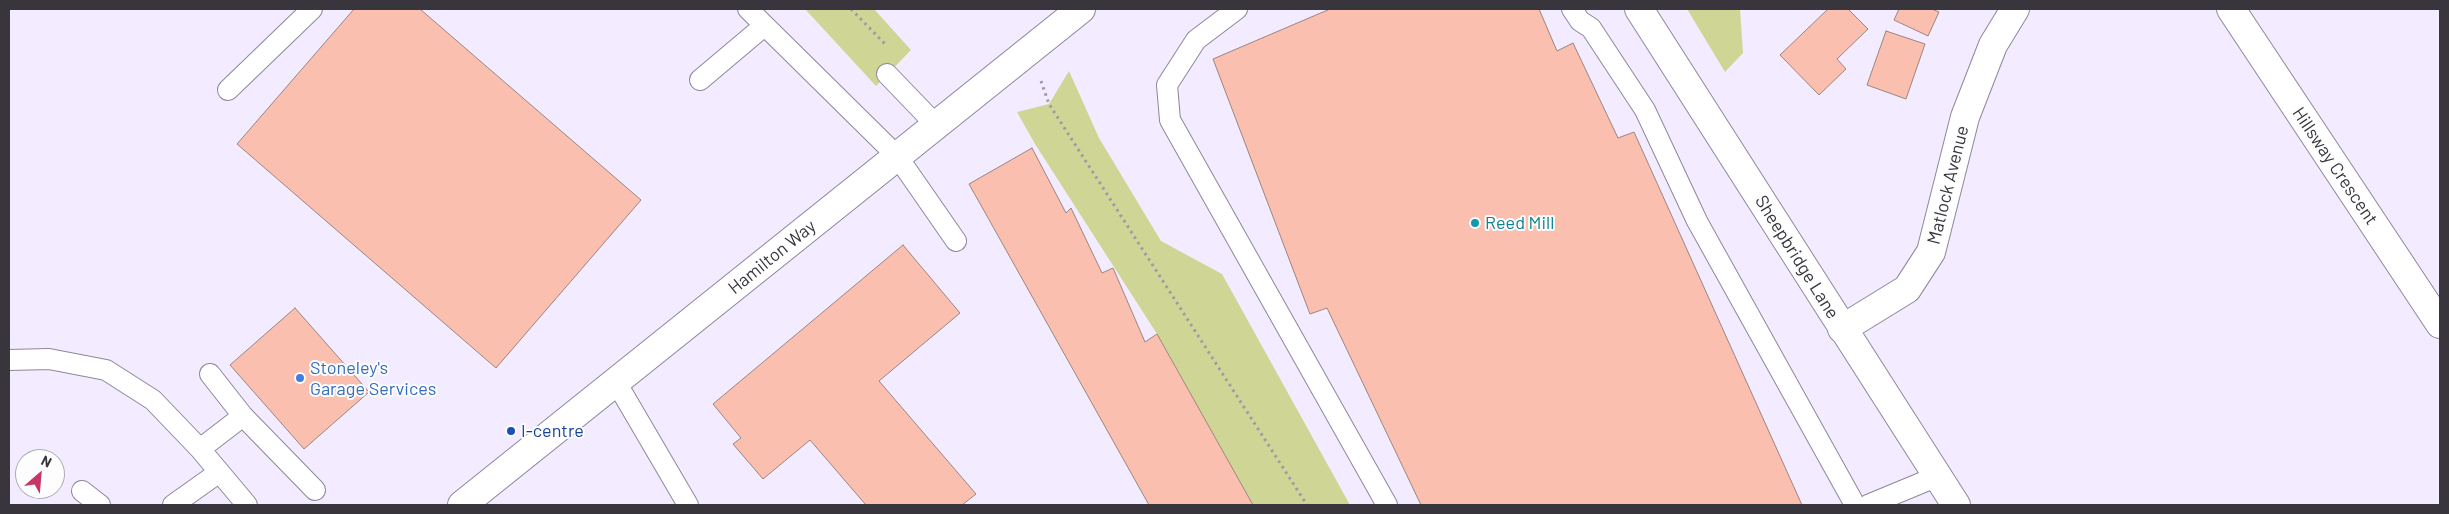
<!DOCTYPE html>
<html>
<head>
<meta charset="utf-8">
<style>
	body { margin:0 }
	#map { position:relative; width:2449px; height:514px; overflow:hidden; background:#f3ebff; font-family:Barlow,sans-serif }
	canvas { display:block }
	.frame { position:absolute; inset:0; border:10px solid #38353d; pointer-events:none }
	.north { position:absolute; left:15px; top:449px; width:50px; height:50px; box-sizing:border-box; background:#fdfdfd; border:1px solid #aeadb0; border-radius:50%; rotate:27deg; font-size:14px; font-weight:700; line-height:20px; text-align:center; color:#38353d }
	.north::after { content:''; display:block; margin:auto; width:18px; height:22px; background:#c53765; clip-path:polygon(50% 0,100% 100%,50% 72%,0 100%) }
</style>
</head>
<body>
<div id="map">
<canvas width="2449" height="514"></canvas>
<div class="frame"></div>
<div class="north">N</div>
</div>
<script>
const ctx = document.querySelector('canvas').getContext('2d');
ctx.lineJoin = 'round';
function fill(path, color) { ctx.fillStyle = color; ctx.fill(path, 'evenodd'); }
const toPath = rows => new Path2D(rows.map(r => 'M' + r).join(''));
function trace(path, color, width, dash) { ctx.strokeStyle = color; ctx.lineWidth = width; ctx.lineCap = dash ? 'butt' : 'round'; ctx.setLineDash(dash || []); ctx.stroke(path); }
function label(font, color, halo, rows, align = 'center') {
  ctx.font = font + ' Barlow,sans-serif'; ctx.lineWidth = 4; ctx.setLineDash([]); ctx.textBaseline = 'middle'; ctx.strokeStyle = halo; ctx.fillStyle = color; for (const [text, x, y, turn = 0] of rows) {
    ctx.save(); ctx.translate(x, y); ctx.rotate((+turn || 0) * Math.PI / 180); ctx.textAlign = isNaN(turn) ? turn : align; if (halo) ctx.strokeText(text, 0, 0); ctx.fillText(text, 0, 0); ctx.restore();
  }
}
fill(toPath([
	[805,9,874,9,911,50,876,86],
	[1687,9,1740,9,1743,53,1725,72],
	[1069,71,1099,138,1161,241,1222,274,1350,505,1253,505,1157,334,1035,144,1017,112,1049,104]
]), '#cfd595');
const building = toPath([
	[354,9,420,9,641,200,496,368,237,144,354,9],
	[1330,9,1539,9,1557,51,1573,43,1618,138,1634,132,1802,505,1421,505,1327,308,1310,314,1213,59,1330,9],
	[1828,9,1848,9,1868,29,1837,59,1846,69,1819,95,1780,55,1828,9],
	[1899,9,1932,9,1939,12,1928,36,1894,20,1899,9],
	[1886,31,1925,44,1906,99,1867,85,1886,31],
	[1032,148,1066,213,1071,208,1102,273,1113,268,1145,342,1157,334,1253,505,1149,505,969,184,1032,148],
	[903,245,960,313,879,381,976,494,962,505,866,505,810,440,763,479,733,444,741,438,713,404,903,245],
	[295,308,369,392,304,449,230,365,295,308]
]);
fill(building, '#fabfae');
trace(building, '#9a857f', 1);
const lane = toPath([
	[748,9,897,156,956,241],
	[1237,9,1196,40,1167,85,1170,120,1387,505],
	[1572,9,1580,21,1591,28,1645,110,1697,221,1855,505],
	[887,74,936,125],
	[700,80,764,26],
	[228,90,312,9],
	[9,360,49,359,106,370,153,400,200,449,247,505],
	[210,374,243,416,315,490],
	[616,382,688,505],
	[200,449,243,416],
	[82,491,100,505],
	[173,505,218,473],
	[1868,505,1938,476]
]);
const street = toPath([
	[2231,9,2440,324],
	[1842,329,1907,289,1931,252,1965,117,1993,45,2015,9]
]);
const secondary = toPath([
	[1639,9,1956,505],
	[462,505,1081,9]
]);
trace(lane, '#8e8799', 22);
trace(street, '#8e8799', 30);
trace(secondary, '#8e8799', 30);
trace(toPath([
	[851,9,887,46],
	[1041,81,1049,104,1307,505]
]), '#a09aa8', 3, [2.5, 4]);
trace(lane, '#fff', 20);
trace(street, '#fff', 28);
trace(secondary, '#fff', 28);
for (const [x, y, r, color] of [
	[1475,223,5,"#0f9aa8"],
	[300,378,5,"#3f7fe0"],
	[511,431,5,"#1a4fb4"]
]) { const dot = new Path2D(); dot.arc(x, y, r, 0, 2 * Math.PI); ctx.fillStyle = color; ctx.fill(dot); trace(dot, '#fdfdfd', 2); }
label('18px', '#38353d', '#fdfdfd', [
	["Hillsway Crescent",2335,166,56],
	["Matlock Avenue",1948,185,-76],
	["Hamilton Way",772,257,-39],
	["Sheepbridge Lane",1797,257,58]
]);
label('18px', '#0d838f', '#fdfdfd', [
	["Reed Mill",1485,223]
], 'left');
label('18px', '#366cbe', '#fdfdfd', [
	["Stoneley's",310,368],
	["Garage Services",310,389]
], 'left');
label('18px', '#164399', '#fdfdfd', [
	["I-centre",521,431]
], 'left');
</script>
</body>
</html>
